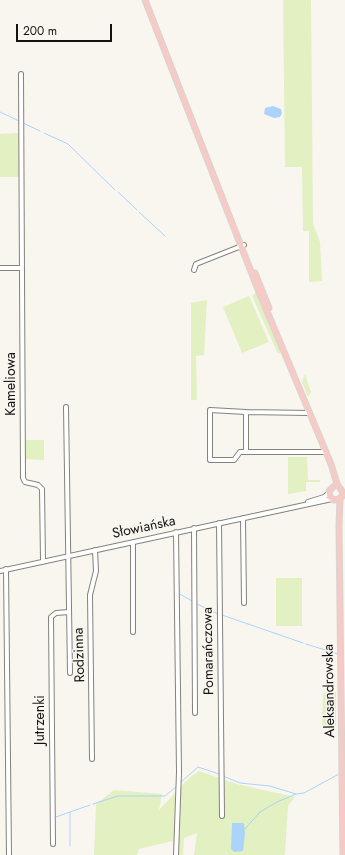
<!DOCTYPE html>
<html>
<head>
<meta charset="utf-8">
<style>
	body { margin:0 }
	#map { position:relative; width:345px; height:855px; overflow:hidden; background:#f9f6f0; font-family:Jost,sans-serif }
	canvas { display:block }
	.scale { position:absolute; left:16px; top:24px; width:96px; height:18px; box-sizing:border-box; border:2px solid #141311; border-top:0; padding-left:5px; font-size:12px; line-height:14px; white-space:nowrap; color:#141311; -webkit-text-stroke:3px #f9f6f0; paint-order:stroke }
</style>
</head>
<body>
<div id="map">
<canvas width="345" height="855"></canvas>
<div class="scale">200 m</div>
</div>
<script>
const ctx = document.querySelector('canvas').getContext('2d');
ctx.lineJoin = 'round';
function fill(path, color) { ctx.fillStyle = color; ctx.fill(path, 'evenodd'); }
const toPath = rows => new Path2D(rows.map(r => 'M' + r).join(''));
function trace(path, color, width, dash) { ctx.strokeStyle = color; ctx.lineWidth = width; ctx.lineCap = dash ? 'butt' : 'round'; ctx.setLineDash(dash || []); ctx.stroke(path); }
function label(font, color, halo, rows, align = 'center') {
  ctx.font = font + ' Jost,sans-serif'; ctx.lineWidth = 3; ctx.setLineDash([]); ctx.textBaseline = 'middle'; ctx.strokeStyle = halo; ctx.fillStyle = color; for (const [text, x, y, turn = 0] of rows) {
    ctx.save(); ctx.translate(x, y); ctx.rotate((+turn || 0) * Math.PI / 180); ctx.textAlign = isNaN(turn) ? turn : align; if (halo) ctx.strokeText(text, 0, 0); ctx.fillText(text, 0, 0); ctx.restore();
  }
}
fill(toPath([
	[283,0,311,0,313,223,320,242,322,281,309,282,309,231,303,231,302,167,285,167],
	[19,133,19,177,0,177,0,134],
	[256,292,281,352,278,354,252,296],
	[249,296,269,342,242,353,223,307],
	[207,300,204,355,196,356,197,400,191,400,191,303],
	[305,374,311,392,308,397,302,382],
	[25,440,44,440,44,460,25,459],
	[288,457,307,457,308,480,320,480,320,482,306,482,306,491,288,494],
	[276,578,302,578,302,626,276,626],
	[336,692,336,727,322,726,323,693],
	[199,771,237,784,295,797,288,806,285,855,194,855,197,833,184,838,183,855,175,855,173,841,139,849,137,855,94,855,96,804,114,790,162,794,159,810,189,778]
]), '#e2f0c2');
fill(toPath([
	[273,106,281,109,282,113,280,117,274,118,264,114,265,108],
	[232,823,243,823,244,824,245,834,243,851,234,852,231,849]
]), '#acd3f9');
trace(toPath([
	[0,112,19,121],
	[23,123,40,131],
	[44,133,68,144,115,190],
	[118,192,137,210],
	[139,212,165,236],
	[178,593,192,601],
	[197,604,218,614],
	[222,615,303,643],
	[306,644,338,654],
	[223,776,240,783,270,786,296,794],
	[181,782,198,767,219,774],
	[93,804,118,796,165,796,177,786],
	[70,812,70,846],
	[56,817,90,805],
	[245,829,260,812,277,802,296,794,304,793,339,774]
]), '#acd3f9', 1);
const minor = toPath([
	[21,74,23,478,25,482,38,485,42,489,43,561],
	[0,268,22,268],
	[194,270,196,264,244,245],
	[66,407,70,673],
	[246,412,210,410,210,460,234,460,240,452,246,452],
	[309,413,246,412,246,452,325,452],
	[308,502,324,497,329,493],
	[243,518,244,603],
	[219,523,222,816],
	[194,528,195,713],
	[6,569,9,855],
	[0,571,332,499],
	[133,632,133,542],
	[92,759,90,595,96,571,95,550],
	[53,844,51,617,56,613,69,612],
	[176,855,179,772,176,532]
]);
const major = toPath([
	[145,0,259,292,331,464,337,484,342,491,343,495,340,499,334,500,330,497,329,491,333,487],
	[255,273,269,308],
	[340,498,339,526,343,855]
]);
trace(minor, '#85827d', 6);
trace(major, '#d5d5d4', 7);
trace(minor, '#fff', 4);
trace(major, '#f6cac5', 5);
label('14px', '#141311', '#f9f6f0', [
	["Kameliowa",12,384,-90],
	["Słowiańska",144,528,-12],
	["Pomarańczowa",209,651,-91],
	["Rodzinna",80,655,-92],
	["Aleksandrowska",330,691,-91],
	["Jutrzenki",41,720,-90]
]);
</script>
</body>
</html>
